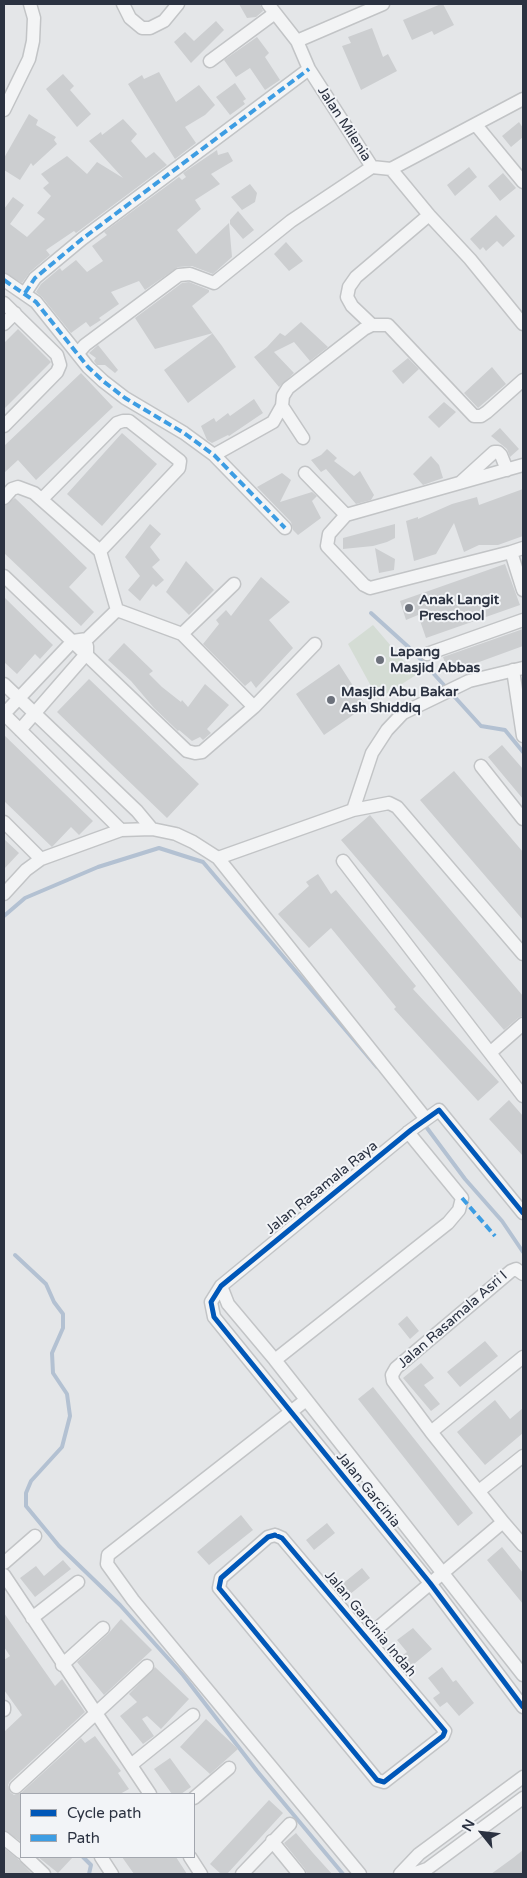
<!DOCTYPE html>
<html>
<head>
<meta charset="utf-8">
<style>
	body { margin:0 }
	#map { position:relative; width:527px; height:1878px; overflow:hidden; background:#e4e6e8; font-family:"Varela Round",sans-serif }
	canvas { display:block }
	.frame { position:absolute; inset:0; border:5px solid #2b3241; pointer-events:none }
	.legend { position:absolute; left:20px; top:1793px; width:175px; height:65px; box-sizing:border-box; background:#f2f4f7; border:1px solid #a2a6ae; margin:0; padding:6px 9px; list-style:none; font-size:15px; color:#2b3241 }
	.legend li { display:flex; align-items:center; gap:10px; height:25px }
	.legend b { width:25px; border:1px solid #a2a6ae }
	.north { position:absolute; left:457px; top:1808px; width:50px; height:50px; -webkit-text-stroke:4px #f2f4f7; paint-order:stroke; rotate:299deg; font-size:14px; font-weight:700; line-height:20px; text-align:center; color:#2b3241 }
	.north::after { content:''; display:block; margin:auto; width:18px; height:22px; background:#2b3241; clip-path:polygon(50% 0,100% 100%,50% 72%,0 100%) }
</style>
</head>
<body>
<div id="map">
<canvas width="527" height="1878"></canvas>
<div class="frame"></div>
<ul class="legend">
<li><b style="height:6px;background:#0057b8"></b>Cycle path</li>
<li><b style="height:6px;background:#3d9de3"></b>Path</li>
</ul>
<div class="north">N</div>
</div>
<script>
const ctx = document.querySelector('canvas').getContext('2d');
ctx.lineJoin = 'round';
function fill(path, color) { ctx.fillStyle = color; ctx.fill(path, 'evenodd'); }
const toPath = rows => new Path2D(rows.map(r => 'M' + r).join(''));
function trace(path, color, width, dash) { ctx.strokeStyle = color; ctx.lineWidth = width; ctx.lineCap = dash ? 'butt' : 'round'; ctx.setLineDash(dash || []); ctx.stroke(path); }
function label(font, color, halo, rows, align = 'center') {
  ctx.font = font + ' "Varela Round",sans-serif'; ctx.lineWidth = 4; ctx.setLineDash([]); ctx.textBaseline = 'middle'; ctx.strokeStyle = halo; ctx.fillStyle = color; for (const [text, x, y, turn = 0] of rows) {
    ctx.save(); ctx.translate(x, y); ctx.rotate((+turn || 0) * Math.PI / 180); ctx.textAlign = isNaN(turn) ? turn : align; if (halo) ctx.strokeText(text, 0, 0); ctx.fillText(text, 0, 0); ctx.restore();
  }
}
fill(toPath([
	[373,625,416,675,378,699,348,644]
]), '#d4dcd4');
trace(toPath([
	[371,613,414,652,481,726,505,730,523,752],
	[4,916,25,898,98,867,159,848,203,862,377,1067],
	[424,1124,465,1179,502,1221,523,1252],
	[15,1255,46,1284,54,1302,63,1314,63,1328,52,1353,53,1373,67,1394,70,1416,62,1447,31,1481,26,1493,26,1506,59,1546,120,1605,183,1675,257,1771,343,1874],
	[83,1857,91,1865,89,1874]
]), '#b3c1d2', 4);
fill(toPath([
	[239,4,260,4,263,11,256,17,247,18],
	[441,4,443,4,454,25,434,35,432,31,412,40,403,20],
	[216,21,224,30,191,63,174,42,185,32,194,41],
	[372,28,383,57,388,54,397,71,361,90,342,46,351,43,348,37],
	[257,37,269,53,265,57,280,80,265,90,250,68,236,77,224,60],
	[159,72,176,102,199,85,215,105,205,115,185,127,196,143,175,159,128,84,142,75,144,79],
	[63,74,74,86,70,90,91,114,77,127,46,89],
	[235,83,246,99,243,101,245,104,230,115,216,97],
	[29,114,38,120,36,125,56,137,54,140,57,144,33,166,31,163,20,180,4,170,4,158],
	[123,119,137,134,131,141,146,158,154,152,167,165,76,233,74,231,46,250,50,255,30,272,22,283,4,272,4,209,13,197,24,205,10,224,27,237,45,219,37,213,51,196,43,188,49,183,41,174,67,156,87,174,97,162,123,178,89,141,101,132,102,135],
	[519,122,523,128,523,137,511,147,502,136],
	[217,150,218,155,228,152,233,161,211,174,220,184,195,200,201,209,177,230,196,254,229,223,232,257,213,274,192,266,178,267,145,290,139,281,111,292,119,304,99,318,101,320,90,327,86,322,71,333,42,297,36,292,41,284,60,268,62,271,76,260,87,272,103,261,92,246,107,235,104,232,179,177,182,180,186,177,183,173],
	[469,167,477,177,455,196,447,185],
	[503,173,516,188,500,201,488,186],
	[250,184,257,193,255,202,242,210,231,197],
	[238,211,254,230,243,239,230,224,230,220],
	[496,215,515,236,503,247,497,241,486,251,483,247,480,250,470,239],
	[286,242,303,261,289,271,274,254],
	[189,282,209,290,209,292,192,306,222,346,236,367,188,403,164,370,213,333,155,349,135,318,182,283],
	[301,322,328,347,310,361,294,342,274,352,294,373,279,387,254,357,267,347,280,333,285,336],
	[18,329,51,362,4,409,4,343],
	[98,345,118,370,115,373,105,365,97,365,94,361,96,358,89,353],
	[408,358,419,369,403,384,392,371],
	[492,367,506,384,478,408,464,393],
	[81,373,113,407,36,480,18,460,4,473,4,446],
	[254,399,263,413,229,436,228,435,212,443,207,440,201,426,214,418,216,422,228,413,230,416],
	[444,402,456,412,439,428,428,417],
	[500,428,519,449,510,457,507,449,491,436],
	[122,433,157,464,102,526,67,494],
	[327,449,337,458,334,461,354,476,360,471,374,495,371,500,356,504,326,469,321,472,311,460,321,455],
	[431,456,439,465,443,478,423,485,413,474],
	[282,473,291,480,280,502,312,492,317,496,312,501,321,518,298,535,293,530,291,522,257,487],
	[523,489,523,536,498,545,479,545,464,552,454,523,436,554,414,561,406,521,418,517,418,519,452,504,477,497,479,505],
	[15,498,87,568,69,587,94,612,81,626,4,553,4,506],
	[150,524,161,534,150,547,160,560,152,567,164,580,156,587,153,584,140,601,128,590,140,576,125,557],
	[395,524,395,538,387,542,373,546,343,549,343,538],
	[375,548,395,559,394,570,379,573],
	[186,561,214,590,189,615,166,592],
	[505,564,520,605,426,638,418,615,406,620,400,601],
	[261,577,290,602,269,620,293,648,256,688,251,681,245,686,203,644,219,624,216,620,226,610,231,616],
	[4,597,53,645,40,659,35,654,17,674,4,662],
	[523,629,523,646,449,673,443,657],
	[124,643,153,671,149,674,162,687,181,702,182,700,188,707,205,684,229,705,207,729,211,733,203,740,200,737,192,741,179,730,178,731,154,708,131,681,108,660],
	[339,664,366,706,324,735,296,694],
	[89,679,199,784,167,818,57,712],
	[4,735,93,821,79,835,71,827,52,847,4,801],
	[502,745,523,769,523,799,488,757],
	[454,771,523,852,523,920,420,800],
	[370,815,523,996,523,1016,518,1018,504,1030,341,840],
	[4,839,19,853,4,869],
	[318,874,331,894,336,890,416,986,413,989,499,1082,478,1101,394,1009,396,1007,331,928,309,948,278,914,309,886,306,882],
	[509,1100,523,1116,523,1156,489,1119],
	[407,1316,419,1331,410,1339,398,1324],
	[485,1341,498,1356,460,1387,447,1372],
	[421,1363,434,1378,424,1385,440,1404,431,1411,403,1378],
	[373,1387,473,1513,458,1526,358,1399],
	[495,1400,510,1419,523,1408,523,1433,485,1465,457,1432],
	[241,1515,253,1530,209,1565,197,1552],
	[327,1523,335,1533,314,1550,306,1540],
	[502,1547,523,1573,523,1604,487,1560],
	[63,1560,71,1569,35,1597,20,1578,36,1566,44,1576],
	[362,1568,370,1578,349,1595,341,1585],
	[4,1613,55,1686,62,1679,85,1712,10,1781,8,1785,10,1792,14,1795,21,1793,81,1738,85,1743,95,1736,121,1771,118,1773,129,1789,120,1794,21,1794,20,1841,4,1830,4,1732,22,1715,4,1690,4,1660,10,1656,4,1647],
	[121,1619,152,1650,104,1695,77,1662,108,1634],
	[413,1628,432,1649,408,1669,399,1658,407,1652,397,1640],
	[155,1667,189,1699,161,1729,147,1716,142,1719,154,1736,143,1744,120,1716,137,1702,129,1694],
	[442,1667,453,1682,456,1680,474,1703,459,1716,447,1702,440,1707,433,1698,440,1693,428,1678],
	[206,1719,238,1749,210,1774,180,1747],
	[170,1758,191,1787,181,1794,172,1794,154,1769],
	[269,1800,283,1813,227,1874,221,1874,210,1864],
	[296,1833,313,1853,332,1874,307,1874,305,1869,284,1843],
	[4,1848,18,1859,32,1874,4,1874],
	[523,1850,523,1874,491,1874,513,1858],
	[38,1857,73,1857,58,1873],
	[122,1857,176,1857,187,1874,134,1874]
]), '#ccced0');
const street = toPath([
	[123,4,130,18,142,28,150,28,164,21,178,4],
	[268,4,297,41],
	[383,4,297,41,309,69,372,167,391,169,523,99],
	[210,61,275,13],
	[4,110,29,59,33,41,34,18,30,4],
	[476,125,523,182],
	[391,169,429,215,470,259,523,324],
	[4,280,36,302,88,367,103,381,125,398,184,433,214,455,285,528],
	[25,293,35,278,82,239,309,69],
	[4,303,57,355,60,365,57,372,4,426],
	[4,324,15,313],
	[372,325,352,306,347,297,349,287,356,277,429,215],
	[78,353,85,345,179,275,190,274,214,283,291,221,372,167],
	[282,406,303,438],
	[214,455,273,422,282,406,283,396,288,388,364,329,372,325,388,325,474,416,481,416,487,412,523,380],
	[305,473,346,515,523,465],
	[461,482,494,452,498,452,501,455,507,470],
	[4,498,12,489,18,487,34,493,100,551],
	[42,499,117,423,123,421,129,421,180,461,179,468,100,551,117,610],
	[346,515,329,534,327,546,364,585,370,588,511,552],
	[523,548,511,552,523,590],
	[4,576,187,751,195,753,202,752,254,707,182,634,117,610],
	[182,634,234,584],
	[427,654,523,620],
	[513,670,523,736],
	[4,684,137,811,152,829],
	[254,707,315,644],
	[4,714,121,830],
	[4,714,73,641,87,639,117,610],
	[20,730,87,653,87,646],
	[481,766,523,819],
	[353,810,372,753,387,730,403,713,469,681,523,668],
	[4,822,41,859],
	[218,858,353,810,389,803,397,807,523,954],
	[343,861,523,1096],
	[4,894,26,870,41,859,121,830,152,829,176,834,193,842,218,858,426,1119],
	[491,1052,523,1024],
	[523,1213,439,1110,411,1130,221,1286,211,1302,214,1317,430,1583,523,1707],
	[221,1286,228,1304,275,1360,523,1675],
	[275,1360,448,1223,459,1210,462,1198,408,1132],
	[306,1400,108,1555,107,1564,133,1600,360,1874],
	[431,1432,523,1357],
	[479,1491,523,1456],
	[503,1522,523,1545],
	[275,1535,282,1538,445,1731,443,1736,384,1782,377,1780,373,1775,219,1588,221,1578,268,1537,275,1535],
	[4,1563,35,1536],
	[4,1575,150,1794],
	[32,1618,78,1582],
	[367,1637,503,1522,431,1432,393,1381,392,1375,396,1368,511,1271,516,1269,523,1274],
	[62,1665,103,1628],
	[4,1707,4,1710],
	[131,1765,193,1715],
	[16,1787,147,1666],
	[194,1798,229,1768],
	[4,1838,21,1852],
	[272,1841,299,1874],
	[26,1857,44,1874],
	[101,1857,112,1874],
	[190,1857,201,1874],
	[242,1874,290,1824],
	[400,1874,419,1854,523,1777],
	[413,1874,427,1869,523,1798]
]);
trace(street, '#c2c4c6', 15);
trace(street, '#f3f4f5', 12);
trace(toPath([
	[4,280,36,302,88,367,103,381,125,398,184,433,214,455,285,528],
	[25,293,35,278,82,239,309,69],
	[462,1198,495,1236]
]), '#3d9de3', 4, [8, 4]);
trace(toPath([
	[523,1213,439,1110,411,1130,221,1286,211,1302,214,1317,430,1583,523,1707],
	[275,1535,282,1538,445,1731,443,1736,384,1782,377,1780,373,1775,219,1588,221,1578,268,1537,275,1535]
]), '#0057b8', 5);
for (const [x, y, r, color] of [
	[409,608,5,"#6c717b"],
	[380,660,5,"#6c717b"],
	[331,700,5,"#6c717b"]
]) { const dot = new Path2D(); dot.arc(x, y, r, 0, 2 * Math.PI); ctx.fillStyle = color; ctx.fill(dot); trace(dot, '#f2f4f7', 2); }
label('14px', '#2b3241', '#f2f4f7', [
	["Jalan Milenia",344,124,57],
	["Jalan Rasamala Raya",322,1188,-39],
	["Jalan Rasamala Asri I",453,1320,-41],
	["Jalan Garcinia",368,1490,51],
	["Jalan Garcinia Indah",370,1624,50]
]);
label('bold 14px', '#2b3241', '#f2f4f7', [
	["Anak Langit",419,600],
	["Preschool",419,616],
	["Lapang",390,652],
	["Masjid Abbas",390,668],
	["Masjid Abu Bakar",341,692],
	["Ash Shiddiq",341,708]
], 'left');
</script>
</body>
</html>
